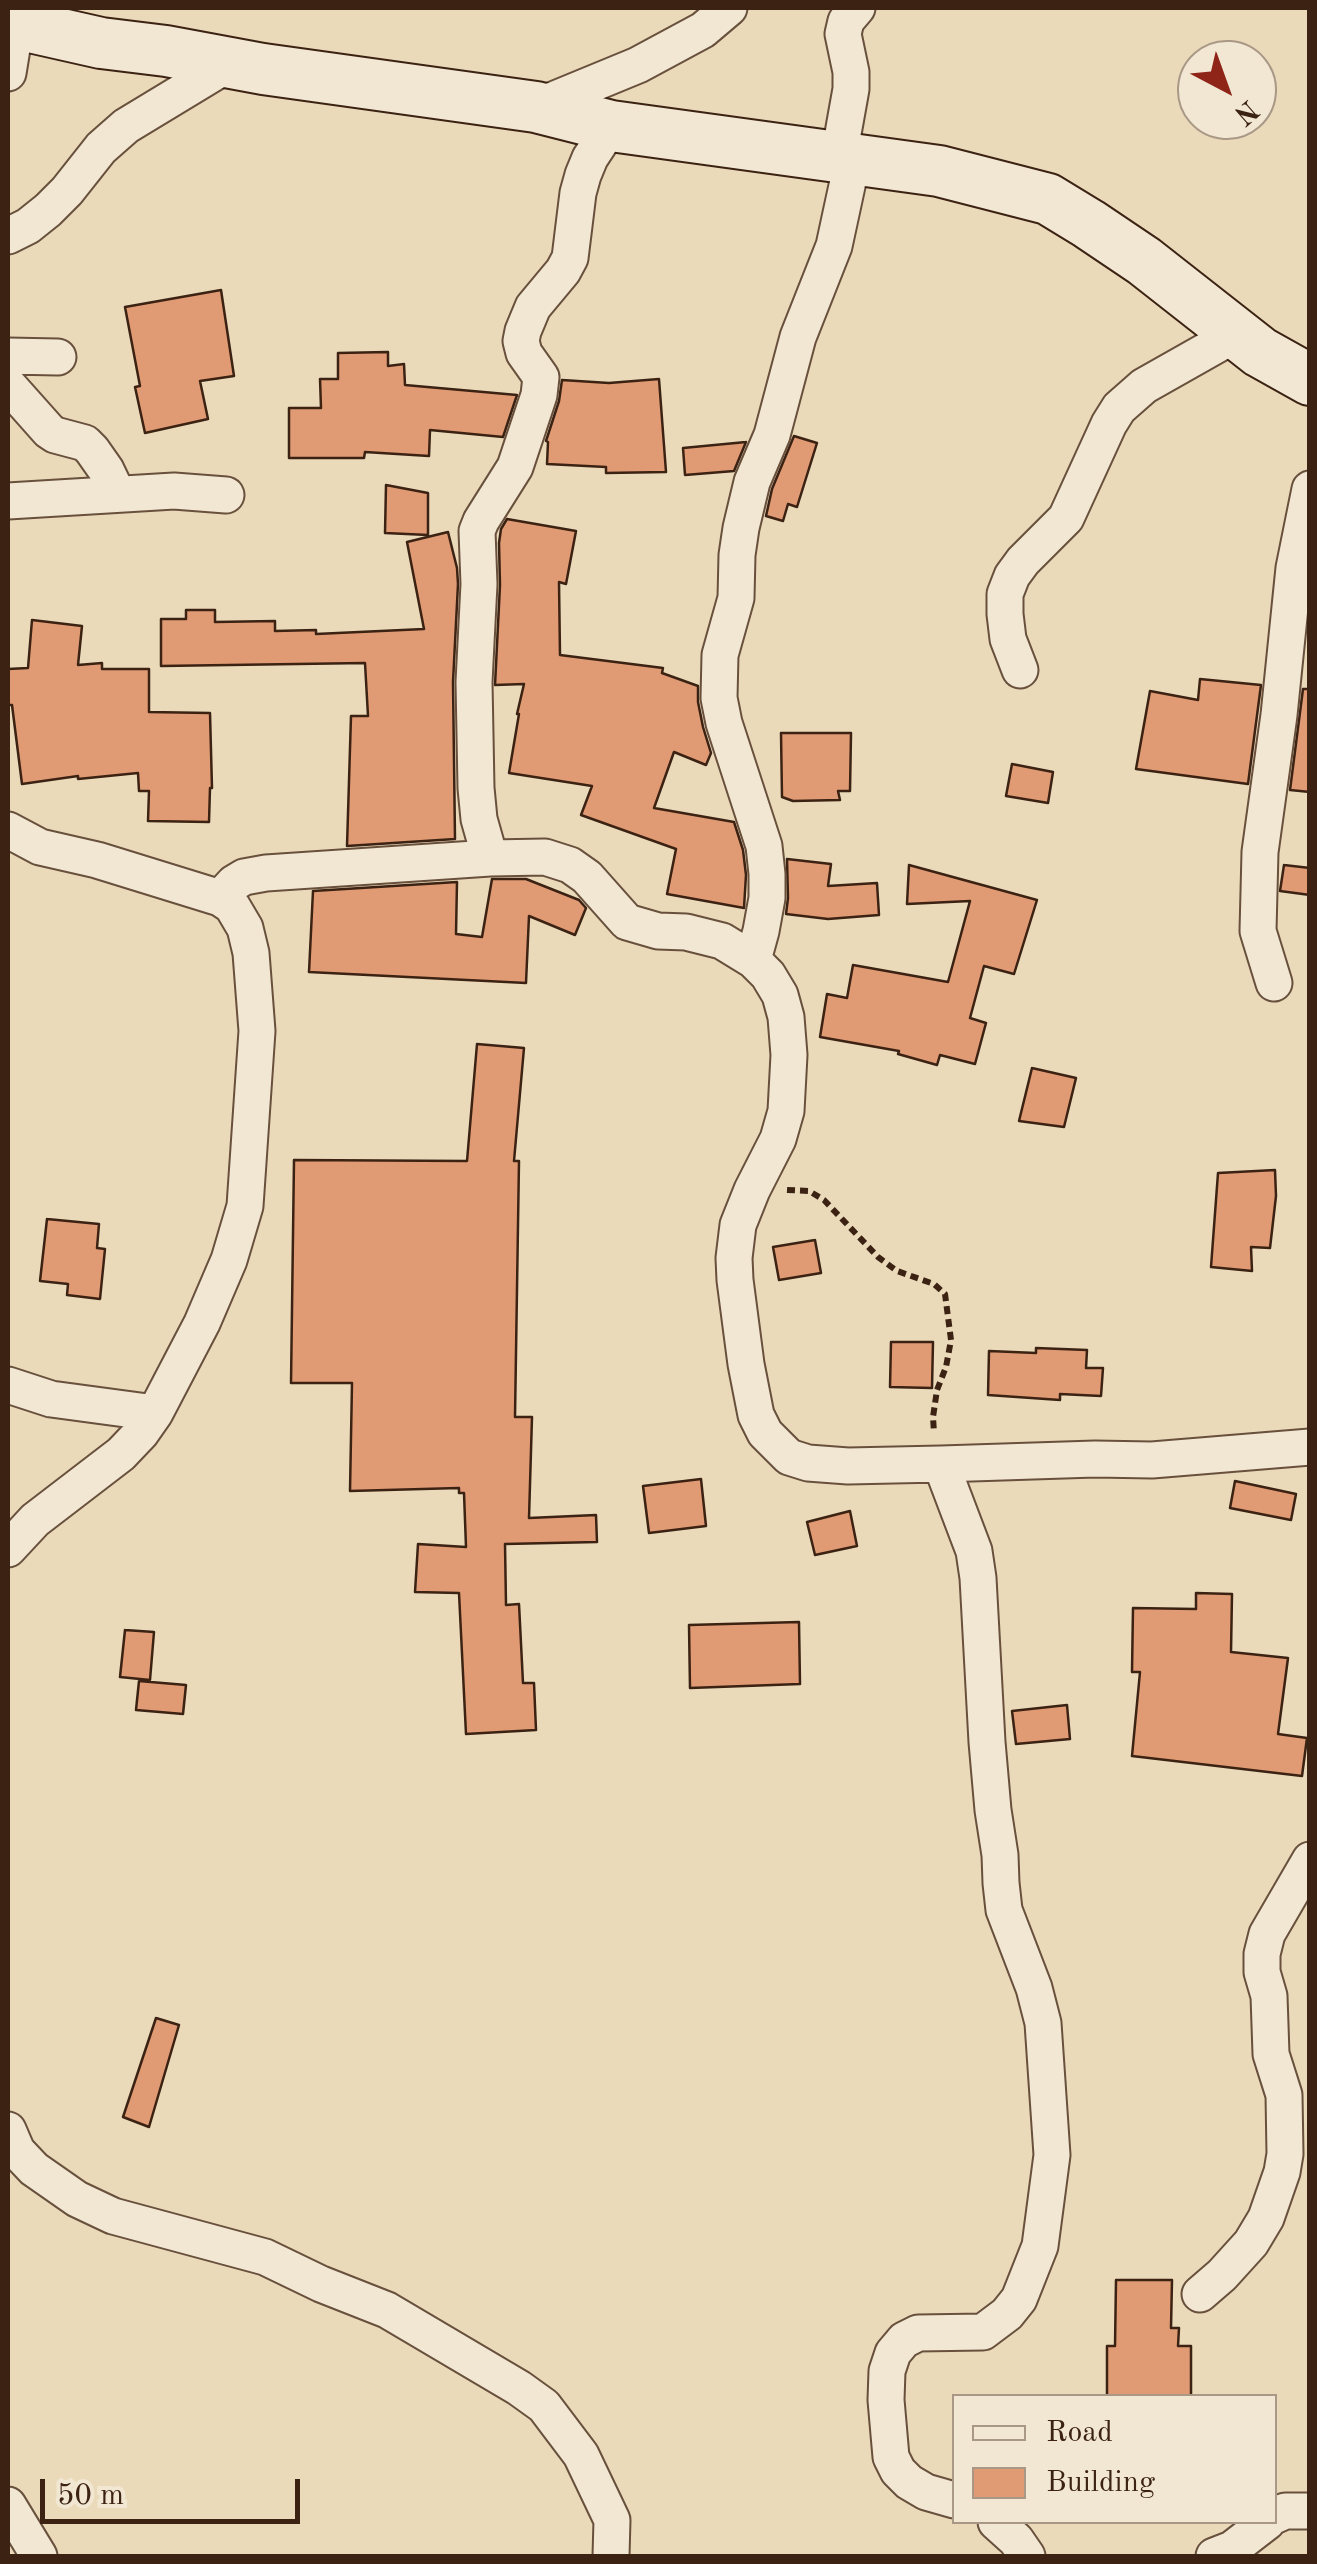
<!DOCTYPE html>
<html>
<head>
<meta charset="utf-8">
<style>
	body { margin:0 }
	#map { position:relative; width:1317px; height:2564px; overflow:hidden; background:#eadaba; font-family:"Old Standard TT",serif }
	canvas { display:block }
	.frame { position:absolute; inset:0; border:10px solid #3c2213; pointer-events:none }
	.legend { position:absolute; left:952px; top:2394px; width:325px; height:130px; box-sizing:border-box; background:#f1e7d2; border:2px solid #a99886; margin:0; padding:12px 18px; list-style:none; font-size:30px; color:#3c2213 }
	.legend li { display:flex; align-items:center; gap:20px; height:50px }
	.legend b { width:50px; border:2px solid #a99886 }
	.north { position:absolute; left:1177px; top:40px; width:100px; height:100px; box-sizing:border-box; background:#f1e7d2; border:2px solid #a99886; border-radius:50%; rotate:139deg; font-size:28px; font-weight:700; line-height:40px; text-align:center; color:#3c2213 }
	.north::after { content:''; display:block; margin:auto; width:35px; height:45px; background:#8f2418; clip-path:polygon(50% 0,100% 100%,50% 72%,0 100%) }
	.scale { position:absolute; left:40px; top:2479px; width:260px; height:45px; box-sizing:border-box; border:5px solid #3c2213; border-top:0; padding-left:12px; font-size:30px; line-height:35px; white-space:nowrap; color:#3c2213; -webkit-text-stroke:8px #f1e7d2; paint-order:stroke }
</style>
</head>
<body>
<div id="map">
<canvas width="1317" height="2564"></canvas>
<div class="frame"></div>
<ul class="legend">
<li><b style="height:12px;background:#f1e7d2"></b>Road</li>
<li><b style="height:28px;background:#e09b74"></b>Building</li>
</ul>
<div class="north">N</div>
<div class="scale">50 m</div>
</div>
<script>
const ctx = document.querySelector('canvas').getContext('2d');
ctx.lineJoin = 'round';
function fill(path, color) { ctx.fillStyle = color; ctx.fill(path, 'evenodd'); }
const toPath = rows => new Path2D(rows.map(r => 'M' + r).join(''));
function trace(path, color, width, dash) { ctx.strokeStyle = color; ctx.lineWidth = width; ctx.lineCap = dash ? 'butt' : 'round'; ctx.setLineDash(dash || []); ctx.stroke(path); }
const building = toPath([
	[221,290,234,376,200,381,208,419,145,433,135,387,140,386,125,307,221,290],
	[388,352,388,366,404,364,405,385,517,395,503,437,430,430,429,456,365,452,364,458,289,458,289,408,321,408,320,379,338,379,338,353,388,352],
	[659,379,666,472,606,473,606,467,547,464,548,442,546,441,559,401,562,380,609,383,659,379],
	[794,436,817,443,797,507,788,504,783,521,766,516,772,489,794,436],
	[746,442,734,471,685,475,683,448,746,442],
	[386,485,428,493,428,535,385,533,386,485],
	[507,519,576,531,566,584,559,582,560,655,663,668,662,673,698,686,698,702,703,727,711,753,706,765,674,752,654,808,734,822,743,850,746,875,744,908,667,894,676,849,581,815,592,786,509,773,519,714,517,714,524,684,495,685,500,585,499,543,501,529,507,519],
	[448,532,457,568,458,584,453,682,455,839,347,846,351,716,368,716,365,663,161,666,161,619,186,619,186,610,215,610,215,622,275,621,275,631,316,630,316,634,424,629,407,542,448,532],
	[32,620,82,626,78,665,102,663,102,669,149,669,149,712,210,713,212,788,210,788,209,822,148,821,149,791,139,791,138,773,78,779,78,776,22,784,12,705,8,705,8,669,28,668,32,620],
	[1200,679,1261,685,1248,784,1136,769,1150,691,1198,700,1200,679],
	[1303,689,1310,689,1310,792,1290,790,1303,689],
	[781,733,851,733,850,791,838,791,840,800,793,801,782,797,781,733],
	[1012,764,1053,772,1048,803,1006,796,1012,764],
	[787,859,831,864,828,886,877,883,879,915,828,919,786,914,788,898,787,859],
	[909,865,1037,900,1014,974,984,966,970,1018,986,1023,975,1064,940,1055,937,1065,898,1054,899,1051,820,1037,827,994,847,998,853,965,948,982,970,901,907,904,909,865],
	[1284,865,1310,868,1310,895,1280,891,1284,865],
	[492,879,526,879,579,900,586,908,575,935,529,916,526,983,309,972,313,891,457,882,456,934,482,937,492,879],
	[477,1044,524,1048,514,1161,519,1161,515,1417,532,1417,529,1518,596,1515,597,1542,505,1544,506,1605,519,1604,523,1683,534,1683,536,1730,466,1734,459,1593,415,1592,418,1544,466,1547,464,1493,459,1493,459,1488,350,1491,352,1383,291,1383,294,1160,467,1161,477,1044],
	[1032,1068,1076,1078,1064,1127,1019,1121,1032,1068],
	[1275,1170,1276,1196,1270,1248,1251,1247,1252,1271,1211,1267,1218,1173,1275,1170],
	[47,1219,99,1224,97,1248,105,1249,100,1299,67,1295,68,1284,40,1281,47,1219],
	[815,1240,821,1273,779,1280,773,1247,815,1240],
	[891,1342,933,1342,932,1388,890,1387,891,1342],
	[1036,1348,1087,1350,1086,1368,1103,1368,1101,1396,1060,1394,1060,1400,988,1395,989,1351,1036,1353,1036,1348],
	[701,1479,706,1526,649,1533,643,1486,701,1479],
	[1235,1481,1296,1494,1291,1520,1230,1508,1235,1481],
	[850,1511,857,1546,815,1555,807,1522,850,1511],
	[1196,1593,1232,1594,1231,1652,1288,1658,1278,1734,1307,1738,1302,1776,1132,1756,1140,1672,1132,1672,1133,1608,1196,1609,1196,1593],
	[799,1622,800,1684,690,1688,689,1625,799,1622],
	[125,1630,154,1632,150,1680,120,1677,125,1630],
	[139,1681,186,1685,183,1714,136,1710,139,1681],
	[1067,1705,1070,1739,1016,1744,1012,1711,1067,1705],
	[156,2018,179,2025,149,2127,123,2117,156,2018],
	[1116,2280,1172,2280,1171,2328,1179,2328,1178,2346,1191,2346,1191,2396,1107,2396,1107,2346,1115,2346,1116,2280]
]);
fill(building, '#e09b74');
trace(building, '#3c2213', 2.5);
const street = toPath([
	[8,73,16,24],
	[536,107,638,65,703,30,729,8],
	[839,156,851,89,851,72,843,34,846,21,857,8],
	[8,236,28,226,48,210,67,191,101,148,126,126,230,63],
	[8,356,58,357],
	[8,385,49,431,55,435,85,443,92,450,106,470,117,493],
	[8,501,174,491,226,495],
	[1020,670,1008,639,1005,614,1005,594,1012,576,1023,561,1066,518,1109,424,1119,408,1144,386,1236,334],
	[8,830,40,847,97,860,220,898,232,906,245,928,251,953,257,1031,245,1206,229,1260,202,1323,155,1413,141,1433,121,1454,35,1520,8,1549],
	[490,858,479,819,476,788,474,682,479,584,477,531,481,521,515,467,539,395,541,377,524,353,521,341,523,331,533,307,563,271,570,258,578,193,583,175,590,158,611,126],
	[220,898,234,883,244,877,266,873,490,858,545,857,570,865,587,877,627,922,658,931,686,932,722,941,753,960,768,975,780,995,786,1017,789,1055,786,1111,778,1139,752,1190,738,1225,734,1258,735,1280,746,1364,756,1415,765,1433,789,1457,808,1463,848,1466,941,1464,1095,1459,1152,1460,1310,1447],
	[753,960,761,931,767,898,767,874,764,846,724,723,719,698,720,655,736,598,737,555,741,528,752,482,772,435,798,337,834,246,853,158],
	[1274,983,1258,931,1260,852,1279,715,1294,568,1310,489],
	[8,1385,51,1399,155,1413],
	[941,1464,974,1551,978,1578,987,1742,993,1810,1000,1855,1001,1883,1004,1910,1034,1988,1043,2023,1052,2155,1040,2246,1019,2299,1007,2314,983,2332,918,2333,904,2340,893,2353,887,2371,886,2400,891,2457,898,2471,909,2482,926,2492,954,2500],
	[8,2130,17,2151,34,2169,77,2199,113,2216,265,2257,321,2284,387,2310,519,2388,544,2406,581,2455,612,2520,611,2556],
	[1200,2294,1222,2275,1251,2243,1266,2218,1282,2172,1285,2154,1284,2095,1271,2054,1269,1996,1262,1972,1262,1954,1267,1934,1310,1860],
	[8,2505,39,2556],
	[1274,2516,1285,2511,1310,2511],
	[996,2522,1016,2540,1027,2556],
	[1214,2556,1232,2549,1267,2522]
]);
const secondary = toPath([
	[8,22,101,43,166,51,263,69,536,107,611,126,939,171,1048,199,1089,224,1144,261,1260,352,1310,380]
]);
trace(street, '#68503d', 39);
trace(secondary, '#3c2213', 54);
trace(toPath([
	[787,1190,809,1191,824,1200,878,1257,897,1271,934,1284,945,1294,951,1340,946,1367,937,1390,933,1417,934,1433]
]), '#3c2213', 6, [8, 5]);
trace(street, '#f1e7d2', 35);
trace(secondary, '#f1e7d2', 50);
</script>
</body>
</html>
